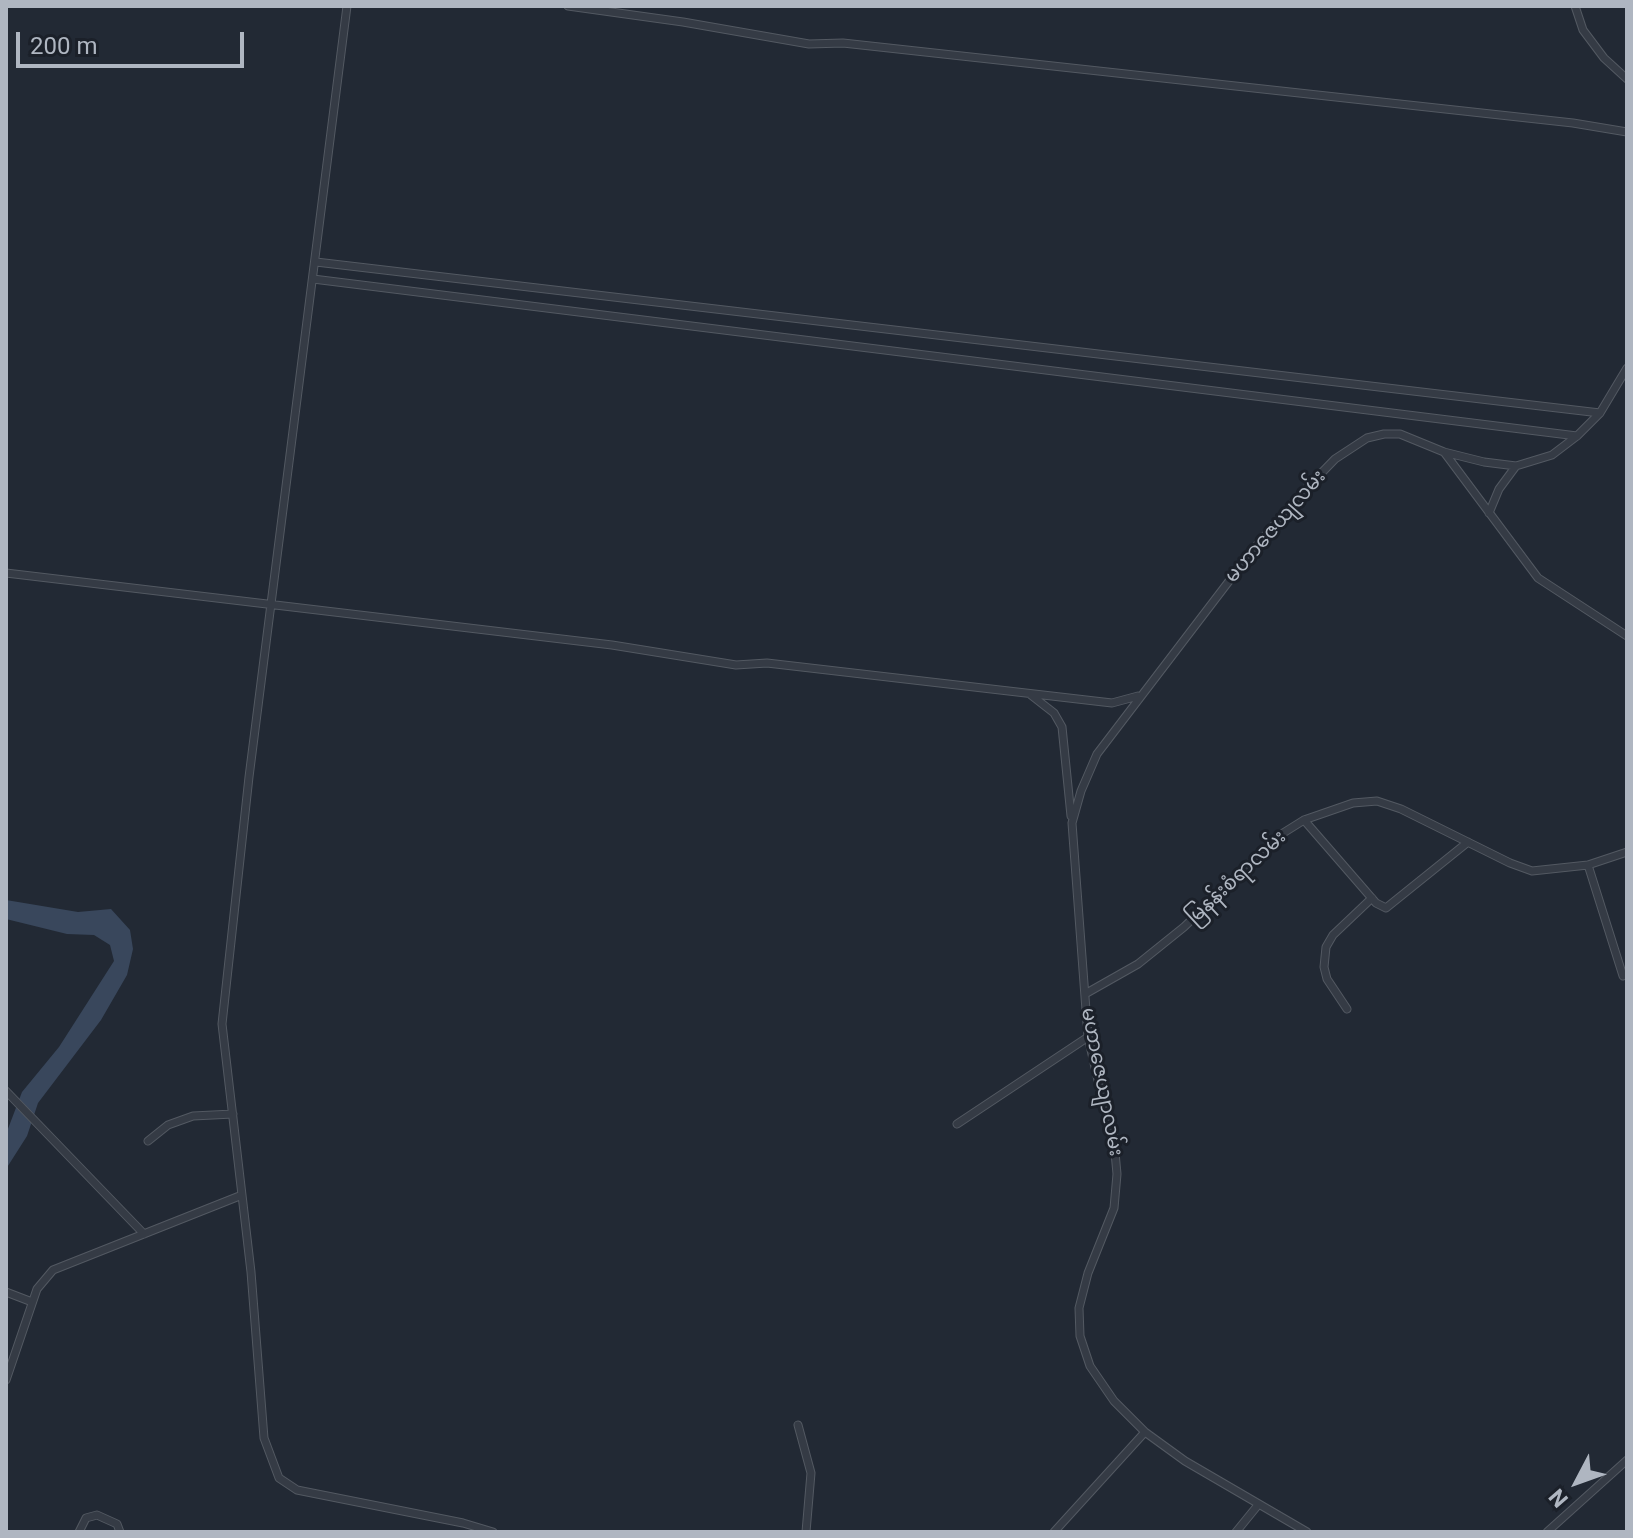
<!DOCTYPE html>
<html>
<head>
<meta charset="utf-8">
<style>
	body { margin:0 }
	#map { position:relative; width:1633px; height:1538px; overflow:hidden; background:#222934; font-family:Roboto,sans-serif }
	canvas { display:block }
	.frame { position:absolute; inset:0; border:8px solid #afb6c1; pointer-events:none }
	.north { position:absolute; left:1537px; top:1442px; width:80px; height:80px; -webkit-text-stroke:6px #1b2029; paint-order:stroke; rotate:229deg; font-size:22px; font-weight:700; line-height:32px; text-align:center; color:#afb6c1 }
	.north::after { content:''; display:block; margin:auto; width:28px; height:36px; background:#afb6c1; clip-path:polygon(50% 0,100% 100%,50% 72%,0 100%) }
	.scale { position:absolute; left:16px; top:32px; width:228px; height:36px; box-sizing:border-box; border:4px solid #afb6c1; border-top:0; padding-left:10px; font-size:24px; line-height:28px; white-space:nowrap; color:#afb6c1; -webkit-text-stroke:6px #1b2029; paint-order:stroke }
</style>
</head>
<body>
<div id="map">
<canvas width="1633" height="1538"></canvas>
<div class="frame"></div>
<div class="north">N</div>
<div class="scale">200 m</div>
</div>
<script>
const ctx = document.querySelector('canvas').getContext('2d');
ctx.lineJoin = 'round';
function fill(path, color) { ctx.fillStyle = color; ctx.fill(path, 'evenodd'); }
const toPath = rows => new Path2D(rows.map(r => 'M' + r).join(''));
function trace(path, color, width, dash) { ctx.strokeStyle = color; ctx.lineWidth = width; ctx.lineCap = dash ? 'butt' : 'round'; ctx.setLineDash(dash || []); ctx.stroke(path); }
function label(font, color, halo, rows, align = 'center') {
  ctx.font = font + ' Roboto,"Noto Sans Myanmar",sans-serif'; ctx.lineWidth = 6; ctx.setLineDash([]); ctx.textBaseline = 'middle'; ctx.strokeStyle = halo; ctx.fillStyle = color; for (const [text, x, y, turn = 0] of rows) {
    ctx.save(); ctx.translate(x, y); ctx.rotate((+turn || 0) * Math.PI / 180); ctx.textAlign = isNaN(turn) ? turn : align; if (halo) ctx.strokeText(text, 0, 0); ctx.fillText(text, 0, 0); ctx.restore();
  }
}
fill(toPath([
	[6,900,78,912,111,909,130,930,133,949,127,975,101,1020,38,1103,27,1136,6,1169,6,1134,22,1092,59,1047,114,961,110,945,94,935,67,934,6,919]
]), '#39475c');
const minor = toPath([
	[347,6,249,777,222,1024,251,1272,264,1438,279,1478,297,1490,463,1523,493,1532],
	[568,6,683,22,809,44,843,43,1573,123,1627,132],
	[1575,6,1583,30,1604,58,1627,79],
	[316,262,1600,413],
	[313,279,1577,436],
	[1444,452,1538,578,1627,636],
	[1489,513,1499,489,1516,466],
	[6,573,612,645,736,665,767,663,1112,703,1138,696],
	[1031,695,1054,713,1062,727,1071,816],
	[1304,820,1376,903,1386,908,1468,842],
	[1588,865,1623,976],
	[1085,994,1138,964,1184,927,1280,835,1304,820,1353,803,1377,801,1401,809,1510,863,1532,871,1588,865,1627,852],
	[1347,1009,1327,979,1324,967,1326,947,1333,935,1372,898],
	[6,1091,144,1234],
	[957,1124,1088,1037],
	[148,1141,168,1125,193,1116,233,1114],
	[6,1292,32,1302],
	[6,1380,37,1289,53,1270,242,1195],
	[798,1425,811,1473,806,1532],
	[79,1532,86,1518,97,1515,117,1524,120,1532],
	[1054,1532,1145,1432],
	[1236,1532,1258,1505],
	[1307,1532,1185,1461,1145,1432,1114,1401,1090,1366,1080,1336,1079,1308,1088,1273,1114,1208,1117,1174,1113,1131,1100,1089,1088,1037,1072,823,1081,791,1097,754,1252,551,1301,494,1335,459,1367,438,1384,434,1400,434,1444,452,1484,462,1516,466,1552,455,1577,436,1600,413,1627,368],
	[1547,1532,1627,1460]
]);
trace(minor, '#535962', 9);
trace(minor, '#353b45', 7);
label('20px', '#afb6c1', '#1b2029', [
	["မဟာဇေယျလမ်း",1276,527,-49],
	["မြနန်းစံရာလမ်း",1237,878,-43],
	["မဟာဇေယျာလမ်း",1101,1082,79]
]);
</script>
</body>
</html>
